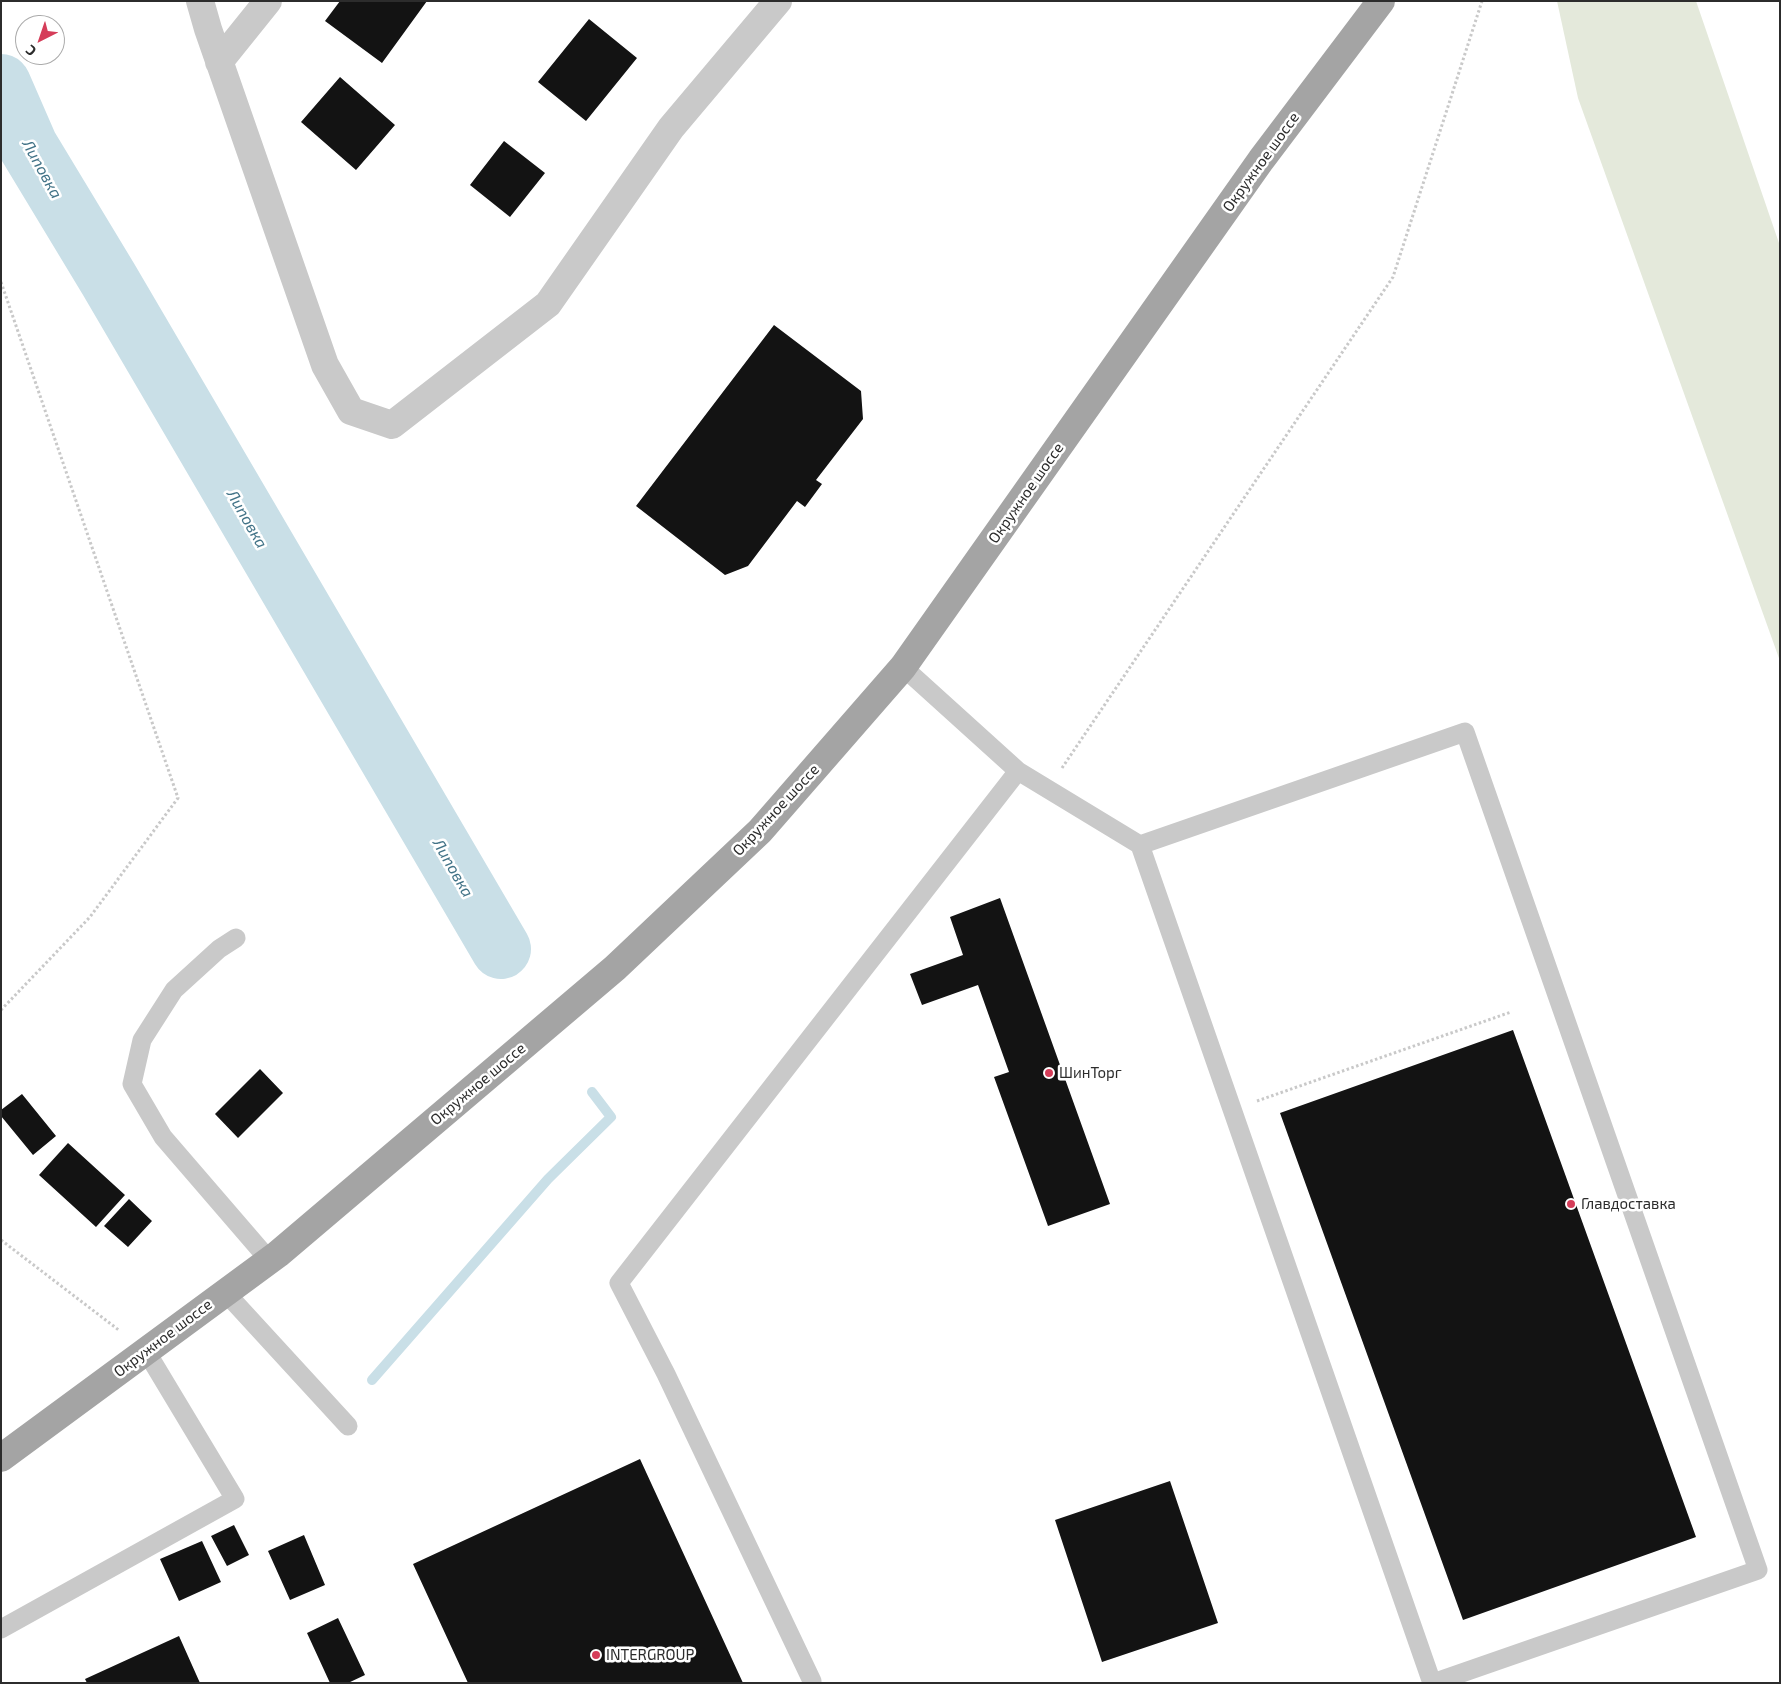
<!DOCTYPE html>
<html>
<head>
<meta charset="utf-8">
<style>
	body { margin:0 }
	#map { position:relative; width:1781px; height:1684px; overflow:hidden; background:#fff; font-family:"Exo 2",sans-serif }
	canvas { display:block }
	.frame { position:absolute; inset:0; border:2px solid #2c2c2c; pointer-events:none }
	.north { position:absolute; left:15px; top:15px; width:50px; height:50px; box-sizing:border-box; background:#fff; border:1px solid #ababab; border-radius:50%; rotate:221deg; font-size:14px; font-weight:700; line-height:20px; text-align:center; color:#2c2c2c }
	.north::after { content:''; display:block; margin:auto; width:18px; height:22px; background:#d53d59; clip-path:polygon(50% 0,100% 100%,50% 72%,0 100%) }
</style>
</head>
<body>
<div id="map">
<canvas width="1781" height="1684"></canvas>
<div class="frame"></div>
<div class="north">С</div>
</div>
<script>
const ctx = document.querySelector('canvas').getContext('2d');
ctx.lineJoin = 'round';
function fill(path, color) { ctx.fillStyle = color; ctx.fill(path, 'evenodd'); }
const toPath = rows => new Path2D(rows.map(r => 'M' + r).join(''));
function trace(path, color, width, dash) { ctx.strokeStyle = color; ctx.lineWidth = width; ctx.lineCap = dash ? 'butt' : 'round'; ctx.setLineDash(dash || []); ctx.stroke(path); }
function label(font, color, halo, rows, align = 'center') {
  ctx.font = font + ' "Exo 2",sans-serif'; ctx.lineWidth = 5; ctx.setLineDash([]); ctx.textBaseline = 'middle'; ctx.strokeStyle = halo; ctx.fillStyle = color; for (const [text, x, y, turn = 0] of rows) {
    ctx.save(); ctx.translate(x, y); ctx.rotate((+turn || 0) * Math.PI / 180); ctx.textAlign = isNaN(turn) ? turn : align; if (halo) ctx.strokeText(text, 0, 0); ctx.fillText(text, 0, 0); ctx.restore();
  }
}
fill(toPath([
	[1557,1,1696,1,1780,246,1780,661,1578,98]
]), '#e4e9db');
trace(toPath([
	[372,1380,548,1179,611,1117,592,1092]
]), '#c9dfe7', 10);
trace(toPath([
	[1,84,28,146,109,280,501,949]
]), '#c9dfe7', 60);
fill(toPath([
	[340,1,427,1,382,63,325,21],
	[589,19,637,58,586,121,538,82],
	[340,77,395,125,356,170,301,122],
	[504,141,545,173,510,217,470,185],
	[774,325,861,391,863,419,816,480,822,484,805,507,797,501,748,566,725,575,636,506],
	[1000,898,1110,1204,1048,1226,994,1077,1009,1072,978,985,922,1005,910,974,963,955,950,917],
	[1513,1030,1696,1537,1463,1620,1280,1113],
	[260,1069,283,1093,238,1138,215,1114],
	[22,1094,56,1136,33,1155,1,1116,1,1110],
	[68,1143,125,1195,96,1227,39,1175],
	[129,1199,152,1221,128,1247,104,1226],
	[640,1459,743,1683,468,1683,413,1564],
	[1170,1481,1218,1623,1102,1662,1055,1520],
	[234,1525,249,1555,227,1566,211,1536],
	[304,1535,325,1585,290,1600,268,1551],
	[202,1541,221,1582,179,1601,160,1559],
	[338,1618,365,1675,348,1683,330,1683,307,1633],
	[179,1636,200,1683,87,1683,85,1679]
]), '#131313');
trace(toPath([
	[1,282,178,798,90,917,1,1010],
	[1062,768,1393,277,1482,1],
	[1257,1101,1511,1012],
	[1,1240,120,1331]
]), '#c9c9c9', 3, [2.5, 2.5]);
trace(toPath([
	[903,667,1018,771,1140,845],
	[236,938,219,949,174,990,142,1040,132,1084,163,1137,269,1260],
	[225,1292,348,1426],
	[1,1629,235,1499,146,1351],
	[812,1681,666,1374,619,1283,1018,771],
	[1432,1683,1140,845,1465,732,1758,1570,1433,1683]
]), '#c9c9c9', 19);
trace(toPath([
	[200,1,208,29,325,365,351,411,392,425,548,304,671,128,778,1],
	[219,62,268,1]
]), '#c9c9c9', 28);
trace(toPath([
	[1,1458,278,1254,615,968,760,831,903,667,1261,160,1381,1]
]), '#a4a4a4', 28);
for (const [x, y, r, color] of [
	[1049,1073,5,"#d53d59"],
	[1571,1204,5,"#d53d59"],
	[596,1655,5,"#d53d59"]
]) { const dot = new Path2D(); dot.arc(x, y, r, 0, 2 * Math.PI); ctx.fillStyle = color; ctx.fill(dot); trace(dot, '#fff', 2); }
label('15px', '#2c2c2c', '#fff', [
	["Окружное шоссе",1261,162,-54],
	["Окружное шоссе",1026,493,-55],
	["Окружное шоссе",776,810,-47],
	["Окружное шоссе",478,1084,-40],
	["Окружное шоссе",163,1338,-37]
]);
label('15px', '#2c2c2c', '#fff', [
	["ШинТорг",1059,1073],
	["Главдоставка",1581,1204],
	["INTERGROUP",606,1655]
], 'left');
label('italic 16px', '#427387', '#fff', [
	["Липовка",42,169,61],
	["Липовка",247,519,60],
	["Липовка",453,868,60]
]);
</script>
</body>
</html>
